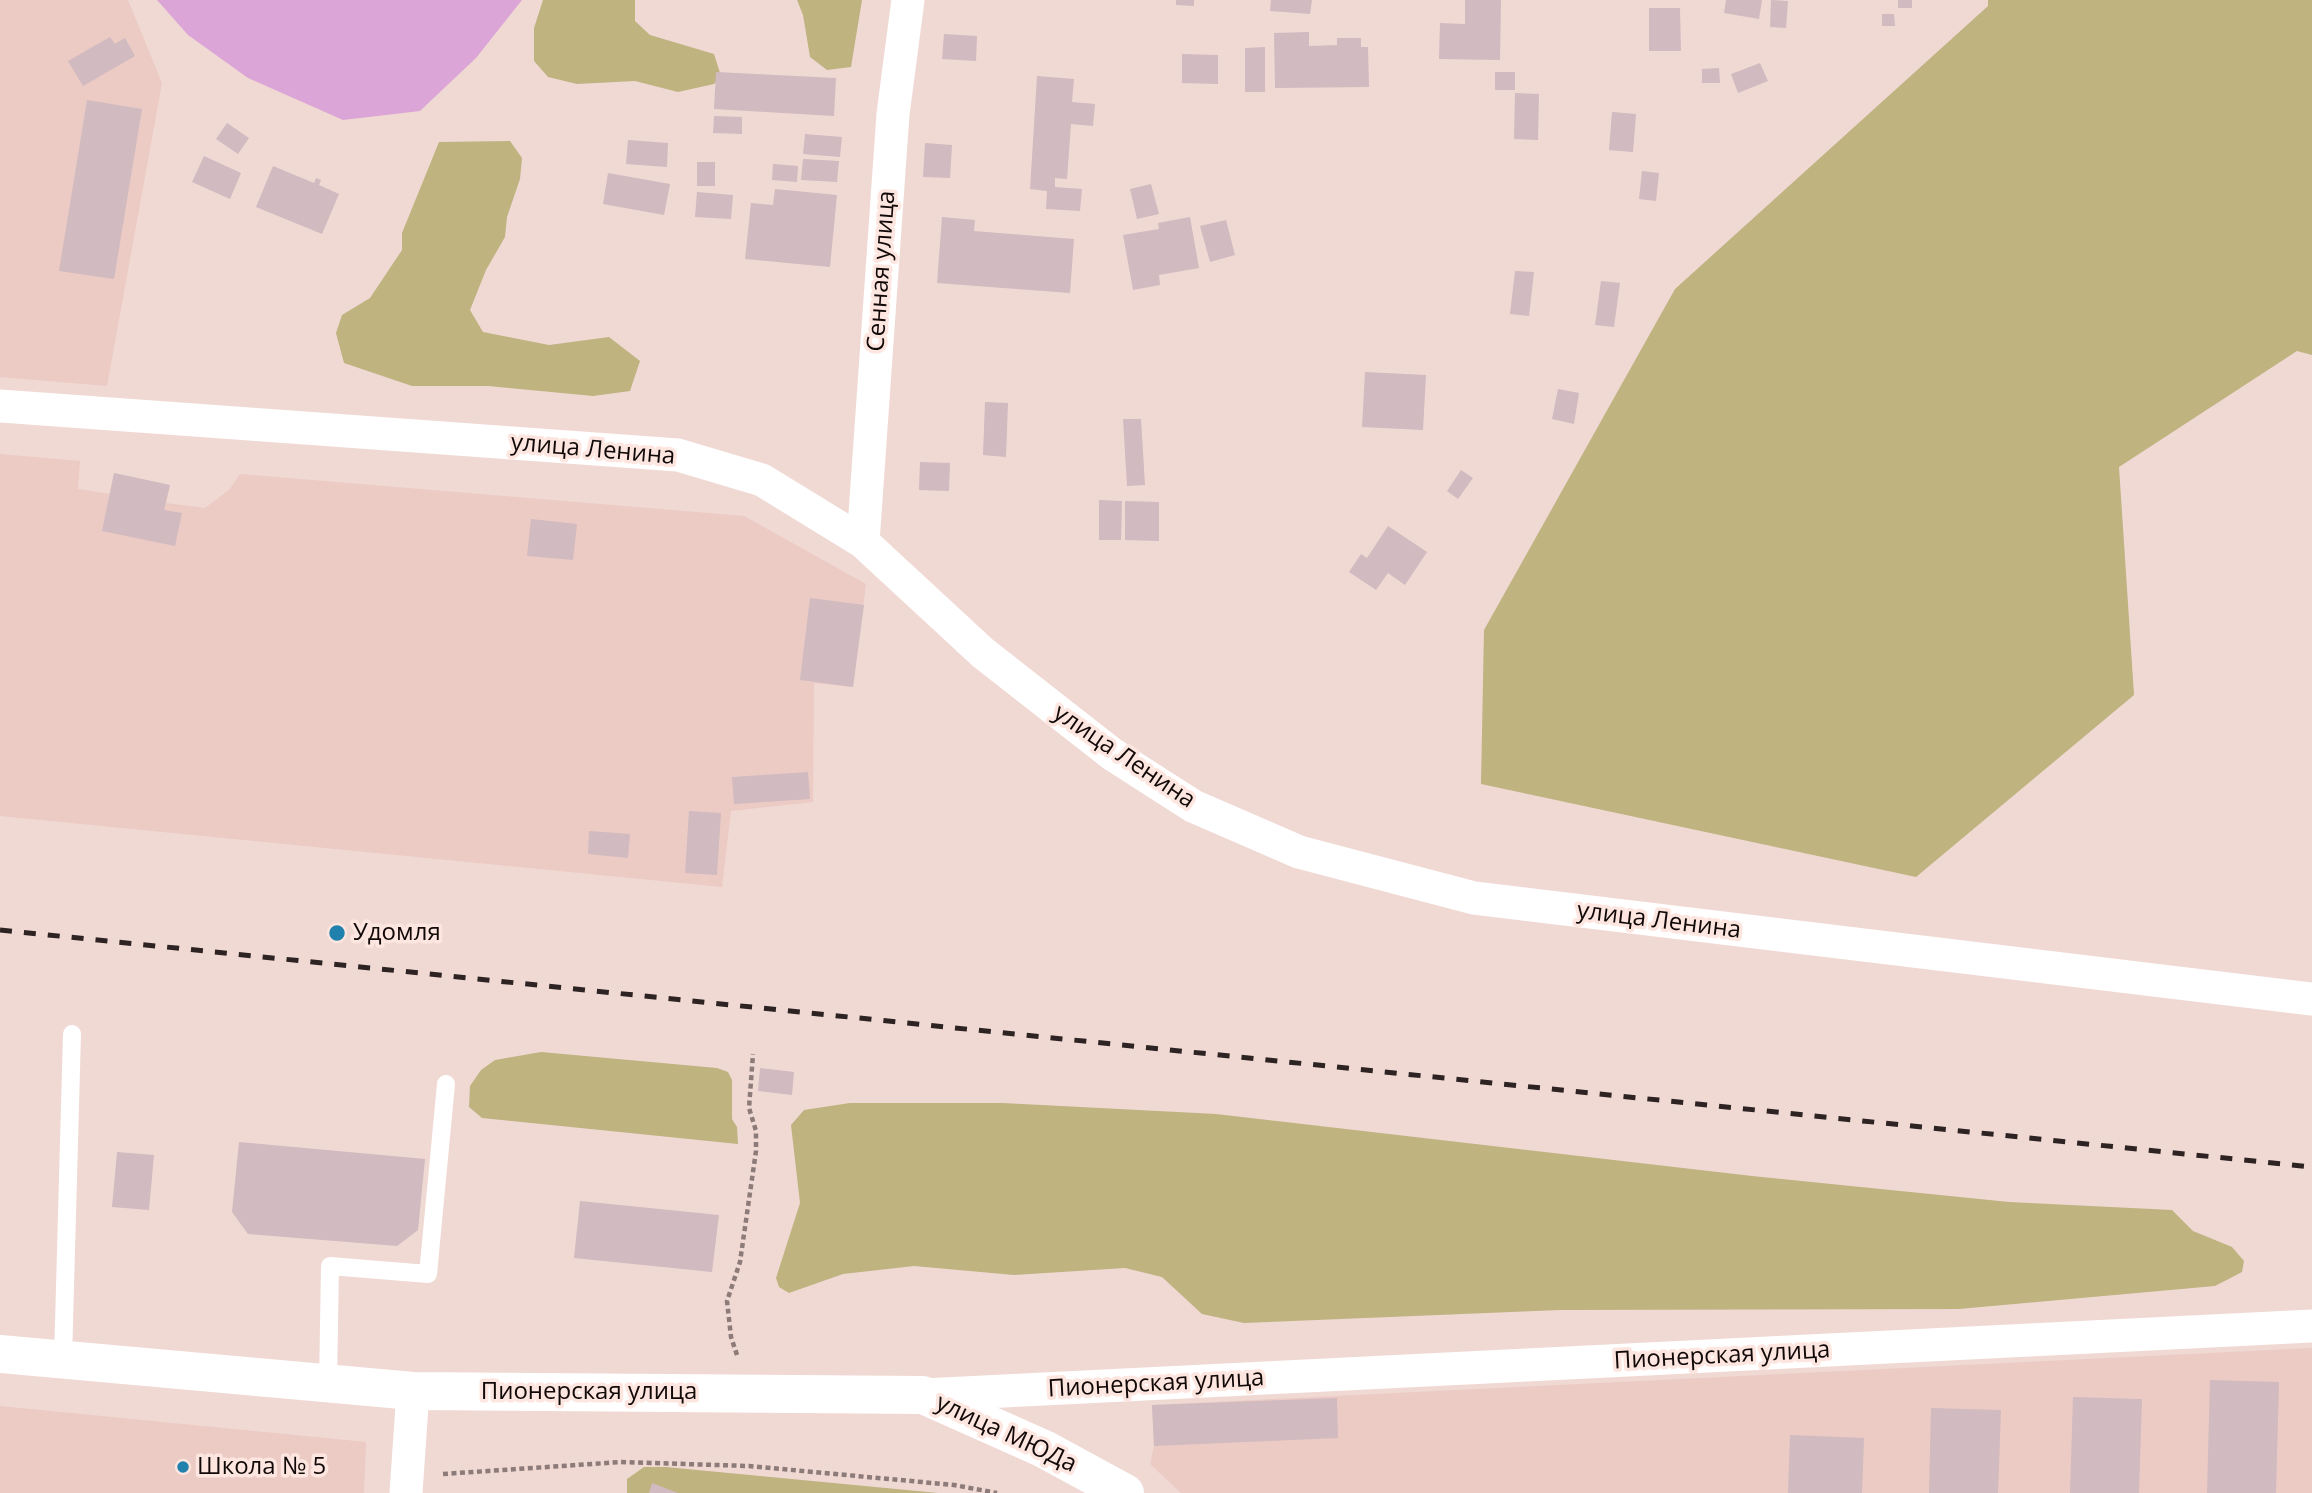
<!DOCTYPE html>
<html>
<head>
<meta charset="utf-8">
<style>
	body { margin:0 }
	canvas { display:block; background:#f0d8d3 }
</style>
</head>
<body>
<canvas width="2312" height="1493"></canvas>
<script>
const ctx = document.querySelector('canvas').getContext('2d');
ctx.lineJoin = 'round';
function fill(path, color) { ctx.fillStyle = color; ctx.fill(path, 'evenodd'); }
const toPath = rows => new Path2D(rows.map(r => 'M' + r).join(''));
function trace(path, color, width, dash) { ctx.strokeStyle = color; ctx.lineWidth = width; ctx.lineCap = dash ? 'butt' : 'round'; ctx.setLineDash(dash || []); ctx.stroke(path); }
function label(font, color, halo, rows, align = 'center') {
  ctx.font = font + ' "Open Sans",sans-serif'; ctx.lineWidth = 7; ctx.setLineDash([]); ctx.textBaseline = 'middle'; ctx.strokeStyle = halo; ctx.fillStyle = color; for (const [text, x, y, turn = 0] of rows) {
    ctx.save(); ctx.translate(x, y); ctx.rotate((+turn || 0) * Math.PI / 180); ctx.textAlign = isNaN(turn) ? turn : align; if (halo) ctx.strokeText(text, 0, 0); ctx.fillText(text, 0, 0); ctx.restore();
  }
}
fill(toPath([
	[0,0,128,0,162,83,107,386,0,377],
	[0,454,80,461,78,489,110,494,114,473,170,485,166,503,205,508,229,490,240,474,744,516,866,584,853,687,814,683,813,802,731,811,722,887,0,816],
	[2312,1348,2312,1493,1181,1493,1150,1464,1154,1446,1152,1405],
	[0,1406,366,1442,364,1493,0,1493]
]), '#ebcbc4');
fill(toPath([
	[543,0,635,0,635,21,650,35,714,54,721,76,714,84,678,92,635,81,577,84,548,77,534,61,534,28],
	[797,0,862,0,851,67,827,70,810,57,803,15],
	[1988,0,2312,0,2312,355,2297,351,2119,467,2134,695,1916,877,1481,784,1484,630,1675,289,1988,6],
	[510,141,522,158,520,179,507,217,505,237,486,270,470,310,483,332,549,345,609,337,640,361,630,391,593,396,488,386,412,386,344,363,336,333,342,315,370,298,402,250,402,233,439,142],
	[541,1052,717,1068,728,1072,732,1080,732,1119,737,1127,738,1144,482,1118,469,1107,470,1086,481,1070,495,1060],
	[850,1103,1003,1103,1216,1114,1752,1176,2009,1202,2172,1210,2193,1231,2232,1247,2244,1261,2242,1272,2215,1286,1959,1309,1560,1310,1244,1323,1202,1314,1162,1277,1125,1268,1014,1275,914,1266,843,1274,789,1293,779,1287,776,1278,800,1203,791,1125,804,1110],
	[644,1467,666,1467,938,1493,627,1493,627,1479]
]), '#bfb380');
fill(toPath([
	[157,0,522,0,476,58,420,111,343,120,248,78,188,35]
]), '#dba6d7');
fill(toPath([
	[1176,0,1194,0,1194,6,1176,5],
	[1271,0,1312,0,1310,14,1270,11],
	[1465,0,1501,0,1500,60,1439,59,1440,23,1465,24],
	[1726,0,1762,0,1759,19,1724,13],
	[1771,0,1788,1,1786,28,1770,27],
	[1898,0,1912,0,1912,8,1898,8],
	[1649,8,1680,8,1681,51,1649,51],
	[1882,14,1894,14,1895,26,1882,26],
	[1309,32,1309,46,1337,45,1337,38,1361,38,1361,47,1368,47,1369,87,1275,88,1274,33],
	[944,34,977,36,976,61,942,59],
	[110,37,115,44,125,38,135,56,83,86,68,61],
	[1265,47,1265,92,1245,92,1245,48],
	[1182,54,1218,55,1218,84,1182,83],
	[1760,63,1768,81,1738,93,1731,74],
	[1719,68,1720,83,1702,83,1702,69],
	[716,72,836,78,834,116,714,109],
	[1495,72,1515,72,1515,90,1495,90],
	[1037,76,1074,79,1072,102,1095,104,1093,126,1071,124,1067,179,1055,178,1055,187,1082,189,1080,211,1046,209,1047,191,1030,189],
	[1515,93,1539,94,1538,140,1514,139],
	[87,100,142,109,114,279,59,271],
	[1612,112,1636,114,1633,152,1609,150],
	[714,116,742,117,742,134,713,133],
	[227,123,249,138,238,154,216,139],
	[805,134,842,137,840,157,803,154],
	[628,140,668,143,667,167,626,164],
	[925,143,952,145,950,178,923,177],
	[204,156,241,173,230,199,192,182],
	[803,159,839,161,837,182,801,180],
	[697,162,715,162,715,186,697,186],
	[773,164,798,166,797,182,772,180],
	[273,166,314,183,316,178,321,180,319,185,339,194,322,234,256,207],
	[1642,171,1659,173,1656,201,1639,199],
	[608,173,670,184,664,215,603,204],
	[1151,184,1159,214,1137,219,1130,189],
	[775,189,837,195,830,267,745,259,751,203,773,205],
	[697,192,733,195,731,219,695,217],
	[942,217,975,220,974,231,1074,239,1070,293,937,283],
	[1190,217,1199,268,1159,275,1160,285,1133,290,1123,235,1159,229,1158,223],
	[1226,220,1235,255,1210,262,1200,226],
	[1515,271,1534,272,1529,316,1510,314],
	[1601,281,1620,283,1614,327,1595,325],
	[1365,372,1426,375,1423,430,1362,427],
	[1558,389,1579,393,1574,424,1552,419],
	[985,402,1008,403,1006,457,983,455],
	[1123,419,1141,419,1145,485,1127,486],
	[920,462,950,463,949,491,919,490],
	[1461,470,1473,478,1458,499,1447,491],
	[114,473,170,485,164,510,182,513,175,546,102,531],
	[1099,500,1122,501,1121,540,1099,540],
	[1125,501,1159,502,1159,541,1125,540],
	[531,519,577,524,573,560,527,556],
	[1388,526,1427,552,1405,585,1388,573,1376,590,1349,572,1361,554,1367,558],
	[810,598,864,605,853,687,800,680],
	[808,772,810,799,734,804,732,777],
	[689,811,721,813,717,875,685,873],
	[589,831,630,834,628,858,588,854],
	[760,1068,794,1072,792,1095,758,1091],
	[239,1142,425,1159,418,1230,397,1246,248,1234,232,1212],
	[117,1152,154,1155,149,1210,112,1207],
	[580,1201,719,1215,712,1272,574,1258],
	[2210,1380,2279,1382,2276,1493,2207,1493],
	[2073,1397,2142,1399,2139,1493,2070,1493],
	[1337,1398,1338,1438,1154,1446,1152,1405],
	[1931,1408,2001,1410,1998,1493,1929,1493],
	[1790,1435,1864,1438,1862,1493,1788,1493],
	[652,1483,678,1493,649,1493]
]), '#d1bac0');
trace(toPath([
	[737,1355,731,1337,727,1301,740,1262,756,1151,756,1131,749,1108,753,1054],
	[443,1474,621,1462,749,1466,954,1485,997,1493]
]), '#8c7b78', 4.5, [5, 3.5]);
trace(toPath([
	[63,1359,72,1034],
	[328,1384,330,1266,428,1274,446,1084]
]), '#fff', 18);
trace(toPath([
	[0,406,678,455,762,480,863,542,983,653,1112,754,1193,806,1299,852,1474,898,2312,999],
	[863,542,893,114,908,0],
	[923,1395,2312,1326],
	[406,1493,413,1391]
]), '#fff', 33);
trace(toPath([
	[0,1354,413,1391,923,1395,1044,1449,1125,1493]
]), '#fff', 38);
trace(toPath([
	[0,930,2312,1167]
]), '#2d2322', 5, [12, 12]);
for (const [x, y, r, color] of [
	[337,933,9,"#2081ac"],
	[183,1467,7,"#2081ac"]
]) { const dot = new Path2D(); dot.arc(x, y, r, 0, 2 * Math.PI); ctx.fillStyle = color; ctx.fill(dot); trace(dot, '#fee6e0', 2.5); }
label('24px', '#110908', '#fee6e0', [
	["Сенная улица",882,271,-86],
	["улица Ленина",593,450,5],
	["улица Ленина",1124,757,34],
	["улица Ленина",1659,921,7],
	["Пионерская улица",1722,1356,-3],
	["Пионерская улица",1156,1384,-3],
	["Пионерская улица",589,1392],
	["улица МЮДа",1006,1434,25]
]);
label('24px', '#110908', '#fee6e0', [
	["Удомля",353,933],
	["Школа № 5",197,1467]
], 'left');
</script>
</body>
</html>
